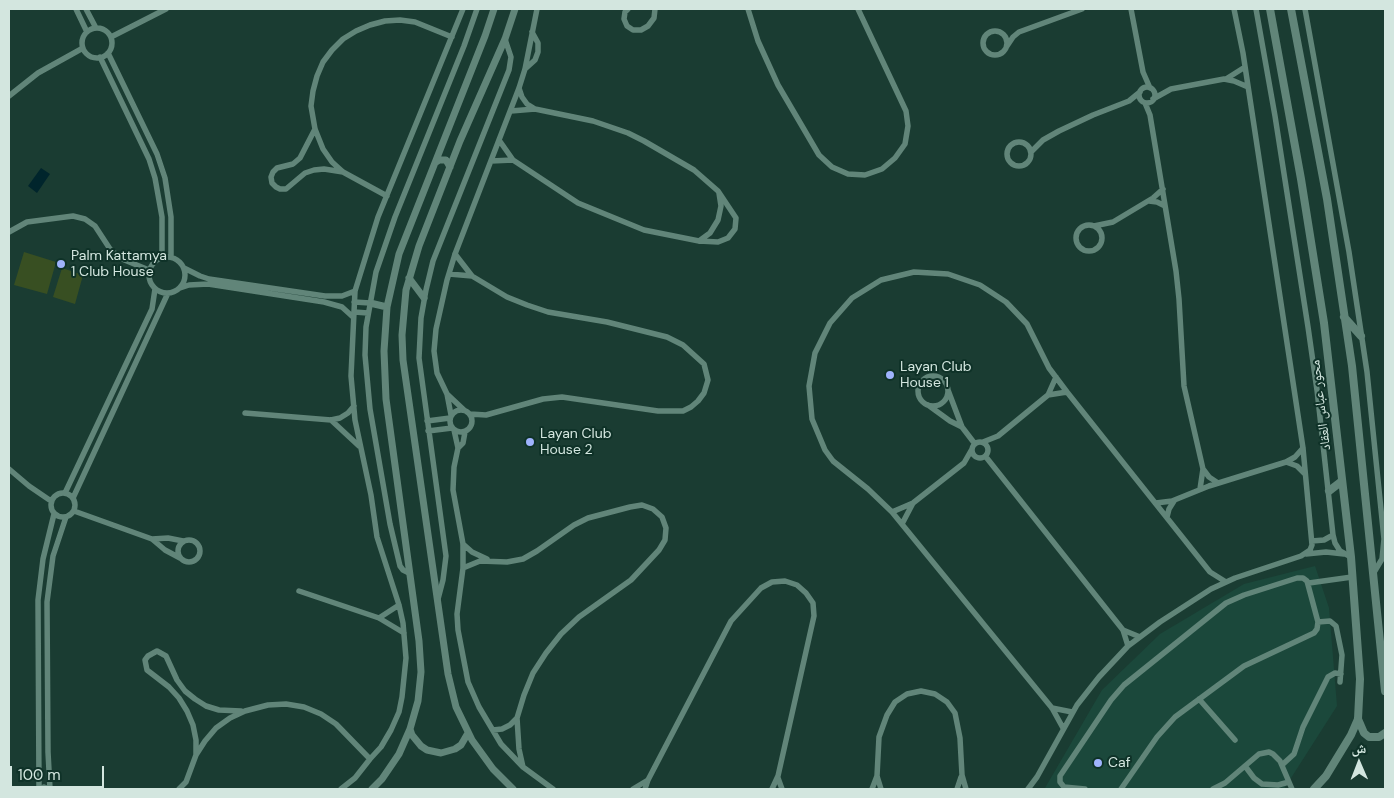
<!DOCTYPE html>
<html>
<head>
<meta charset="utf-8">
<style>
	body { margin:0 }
	#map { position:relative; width:1394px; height:798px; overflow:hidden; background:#1a3c32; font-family:"DM Sans","Noto Naskh Arabic",sans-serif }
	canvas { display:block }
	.frame { position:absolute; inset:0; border:10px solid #d3e6df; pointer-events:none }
	.north { position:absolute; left:1334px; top:738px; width:50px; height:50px; -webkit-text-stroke:4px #0f3228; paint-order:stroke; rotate:359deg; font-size:14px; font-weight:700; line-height:20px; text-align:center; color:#d3e6df }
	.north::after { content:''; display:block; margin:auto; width:18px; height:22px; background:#d3e6df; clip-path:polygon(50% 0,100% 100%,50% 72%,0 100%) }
	.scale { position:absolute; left:10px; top:766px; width:94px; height:22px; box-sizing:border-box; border:2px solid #d3e6df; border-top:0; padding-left:6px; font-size:15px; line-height:18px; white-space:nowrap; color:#d3e6df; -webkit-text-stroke:4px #0f3228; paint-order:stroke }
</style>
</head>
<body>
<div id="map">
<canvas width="1394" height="798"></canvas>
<div class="frame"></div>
<div class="north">ش</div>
<div class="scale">100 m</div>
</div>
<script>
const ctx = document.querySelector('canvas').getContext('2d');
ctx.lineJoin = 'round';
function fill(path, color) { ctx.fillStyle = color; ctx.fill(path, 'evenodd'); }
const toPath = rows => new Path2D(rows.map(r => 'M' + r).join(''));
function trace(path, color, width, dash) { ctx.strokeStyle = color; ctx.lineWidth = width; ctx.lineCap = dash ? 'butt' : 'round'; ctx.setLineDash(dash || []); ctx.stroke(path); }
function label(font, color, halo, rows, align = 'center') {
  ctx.font = font + ' "DM Sans","Noto Naskh Arabic",sans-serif'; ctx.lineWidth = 4; ctx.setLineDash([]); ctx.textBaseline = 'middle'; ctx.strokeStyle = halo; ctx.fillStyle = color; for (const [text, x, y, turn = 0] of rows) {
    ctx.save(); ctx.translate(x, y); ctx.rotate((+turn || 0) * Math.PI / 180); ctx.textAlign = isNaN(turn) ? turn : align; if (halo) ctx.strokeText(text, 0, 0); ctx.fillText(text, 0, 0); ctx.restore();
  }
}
fill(toPath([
	[1315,566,1329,608,1337,706,1284,789,1045,788,1102,690,1160,634,1244,584]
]), '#1b483b');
fill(toPath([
	[24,252,56,262,47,294,14,285],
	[62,268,83,275,75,304,53,297]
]), '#384f22');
fill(toPath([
	[41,168,50,174,37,193,28,186]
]), '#00252c');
trace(toPath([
	[76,9,87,32],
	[86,9,96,28],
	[628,9,625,12,624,19,627,26,633,30,641,30,648,26,654,18,655,9],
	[748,9,758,41,778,85,819,155,832,167,848,174,865,175,882,169,895,158,905,144,908,126,906,111,858,9],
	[1131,9,1143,72,1150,88],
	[1256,9,1275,116,1308,327,1317,390,1333,535,1335,543,1340,551,1351,557],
	[1305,9,1349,252,1367,372,1384,539,1382,559,1373,574],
	'82 43a15 15 0 1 1 30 0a15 15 0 1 1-30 0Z',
	'983 43a12 12 0 1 1 24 0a12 12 0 1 1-24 0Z',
	[111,37,166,9],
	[1007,46,1013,37,1019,32,1082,9],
	[108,53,157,154,165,178,171,217,171,257],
	[100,57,149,159,155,178,162,217,162,257],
	[525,69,535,60,538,52,538,43,532,32],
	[1226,79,1245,67],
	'1139 95a8 8 0 1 1 16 0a8 8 0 1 1-16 0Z',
	[519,88,522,97,527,104,535,109],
	[9,96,38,73,83,48],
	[1153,99,1171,89,1224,79,1234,81,1248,87],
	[1145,103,1150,115,1176,271,1179,299,1184,386,1203,469,1200,489],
	[315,129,300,158,293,164,277,168,273,172,271,177,272,183,276,187,280,189,286,189,305,173,314,170,324,169,343,172],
	[499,140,513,160,578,203,644,230,699,241,718,242,728,238,735,229,736,218,718,191,694,170,644,141,628,133,593,121,535,109,511,111],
	'1007 154a12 12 0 1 1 24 0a12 12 0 1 1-24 0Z',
	[1031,152,1043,140,1059,131,1093,115,1129,101,1140,92],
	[491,161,513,160],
	[387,196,343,172,332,162,323,149,315,129,311,106,313,91,317,76,323,62,332,50,343,39,356,31,370,25,385,21,400,20,415,22,452,37],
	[1149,201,1157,202,1165,206],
	'1076 238a13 13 0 1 1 26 0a13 13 0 1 1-26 0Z',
	[1094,226,1113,222,1153,198,1163,189],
	[9,232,27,222,73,216,85,219,95,226,110,249,122,259,149,270],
	[699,241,710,233,718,220,721,206,719,193],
	[455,254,472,276,507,297,527,305,548,312,607,322,667,337,683,345,704,364,708,380,704,393,698,401,691,407,683,411,658,411,562,397,543,399,486,415,470,414],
	'149 275a18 18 0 1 1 36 0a18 18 0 1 1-36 0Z',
	[184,268,200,276,209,279,325,296,342,296,355,291],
	[449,274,472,276],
	[180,288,189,285,208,284,324,302,342,307,353,317],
	[354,302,370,303],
	[354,312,368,313],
	'918 391a15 15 0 1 1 30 0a15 15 0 1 1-30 0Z',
	[948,390,962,427,975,444],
	[447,394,464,410],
	[1048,395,1067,392],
	[928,405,950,421,962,427],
	'450 421a11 11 0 1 1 22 0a11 11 0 1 1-22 0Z',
	[245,413,331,420,340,418,348,413,354,406],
	[451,415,447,394,437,373,434,351,436,329,447,280,455,254,519,88,525,69,537,9],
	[331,420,359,446],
	[427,421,450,418],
	[454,430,458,448,454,467,453,490,463,544,463,568,457,614,458,630,468,682,479,707,501,744,523,767,553,789],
	[428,431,452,428],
	'972 450a8 8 0 1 1 16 0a8 8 0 1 1-16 0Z',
	[983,442,998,436,1048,395,1056,377],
	[458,448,463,443,465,432],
	[986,457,1123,630,1128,646],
	[1286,462,1297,466,1305,474],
	[9,469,29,486,51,501],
	[1203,469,1209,477,1218,483],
	'51 505a12 12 0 1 1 24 0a12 12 0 1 1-24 0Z',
	[65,493,152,309,155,289],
	[73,498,168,293],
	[1156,503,1172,501,1209,486,1286,462,1295,457,1303,448],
	[74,511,152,539,165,550,180,558],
	[892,512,913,503,964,463,972,449],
	[1167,517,1169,509,1174,501],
	[902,524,913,503],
	[152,539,168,538,183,541],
	'178 551a11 11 0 1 1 22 0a11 11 0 1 1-22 0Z',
	[1312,541,1324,540,1333,535],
	[463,544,472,552,487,559],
	[1306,554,1326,552,1344,554],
	[463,568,480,561,507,562,523,559,537,551,574,525,588,518,630,507,642,505,653,509,662,517,666,528,665,540,659,550,631,580,579,617,561,634,546,653,533,673,524,695,517,718,519,749,523,767],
	[409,573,403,570,400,566,390,524,370,409,365,355,366,327,376,272,395,217,464,46,477,9],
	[1309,583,1352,577],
	[299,591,379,618,404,633],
	[438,599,443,580,446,556,419,358,421,318,426,290,433,261,509,70,511,57,505,39],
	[379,618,399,605],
	[1318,622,1330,621,1336,626,1342,655,1340,682],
	[1123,630,1140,637],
	[1199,699,1235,740],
	[1052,708,1072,712],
	[1063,728,1052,708,892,512,868,489,833,461,825,450,812,419,809,386,815,353,830,323,852,298,881,280,914,272,948,274,980,285,1006,302,1027,324,1049,368,1067,392,1210,572,1226,582],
	[493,730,502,729,510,725,517,718],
	[196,755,196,740,193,725,187,711,179,698,169,687,147,670,145,660,148,656,157,651,166,656,177,680,185,691,195,699,206,706,219,710,241,711],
	[1282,765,1294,754,1303,727,1328,677,1335,673,1341,674],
	[1245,766,1254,778,1262,784,1278,785,1289,782],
	[877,776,881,789],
	[778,778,782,789],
	[50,789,44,787,39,789,38,600,43,559,54,514],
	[50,789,48,752,47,602,53,556,66,517],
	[179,789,186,782,196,755,205,741,216,728,230,718,245,711,268,705,286,704,304,707,321,714,336,724,370,759],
	[341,789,355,778,370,759,381,747,391,730,399,712,402,697,406,658,403,623,399,605,377,537,371,495,355,420,351,376,355,291,378,217,463,9],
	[633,789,648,780],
	[645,789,648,780,731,621,761,588,772,582,785,581,797,585,806,593,813,603,814,616,778,776,772,789],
	[872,789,877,776,879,737,887,715,895,702,907,694,921,691,935,694,947,702,955,713,960,738,962,775,966,789],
	[957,789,961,777],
	[1028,789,1037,777,1077,705,1099,677,1128,646,1160,622,1211,589,1235,578,1301,556,1310,550,1312,545,1303,448,1243,53,1234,9],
	[1085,789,1064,787,1060,782,1060,776,1111,700,1124,685,1226,603,1244,595,1297,578,1303,578,1307,581,1318,622,1317,629,1314,633,1244,666,1175,717,1157,737,1121,789],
	[1213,789,1225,783,1259,754,1269,752,1273,754,1280,761,1292,789]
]), '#618579', 5.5);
trace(toPath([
	[436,162,439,160,446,160,450,167],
	[409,278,424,298],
	[370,303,387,307],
	[410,729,412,735,421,746,427,750,441,753,455,749,461,745,468,733],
	[372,789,382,779,399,754,410,729,418,701,421,672,419,641,386,399,384,351,387,307,399,254,485,36,494,9],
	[513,789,493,769,472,740,456,707,448,674,403,360,402,335,406,290,419,246,460,141,505,39,515,9]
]), '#618579', 7);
trace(toPath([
	[1270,9,1301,179,1324,323,1351,557,1360,679,1358,719,1351,735,1326,776,1314,789],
	[1291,9,1327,199,1352,366,1385,691],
	[1344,317,1361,336],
	[1329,491,1342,481],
	[1358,719,1364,733,1369,737,1379,737,1385,733]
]), '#618579', 8);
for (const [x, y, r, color] of [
	[61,264,5,"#9fb3fd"],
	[890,375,5,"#9fb3fd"],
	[530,442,5,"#9fb3fd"],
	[1098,763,5,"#9fb3fd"]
]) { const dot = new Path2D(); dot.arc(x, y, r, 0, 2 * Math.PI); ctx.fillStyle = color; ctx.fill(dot); trace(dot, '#0f3228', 2); }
label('14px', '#d3e6df', '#0f3228', [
	["Palm Kattamya",71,256],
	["1 Club House",71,272],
	["Layan Club",900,367],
	["House 1",900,383],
	["Layan Club",540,434],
	["House 2",540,450],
	["Caf",1108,763]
], 'left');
label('14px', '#d3e6df', '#0f3228', [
	["محور عباس العقاد",1321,405,-97]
]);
</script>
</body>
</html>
